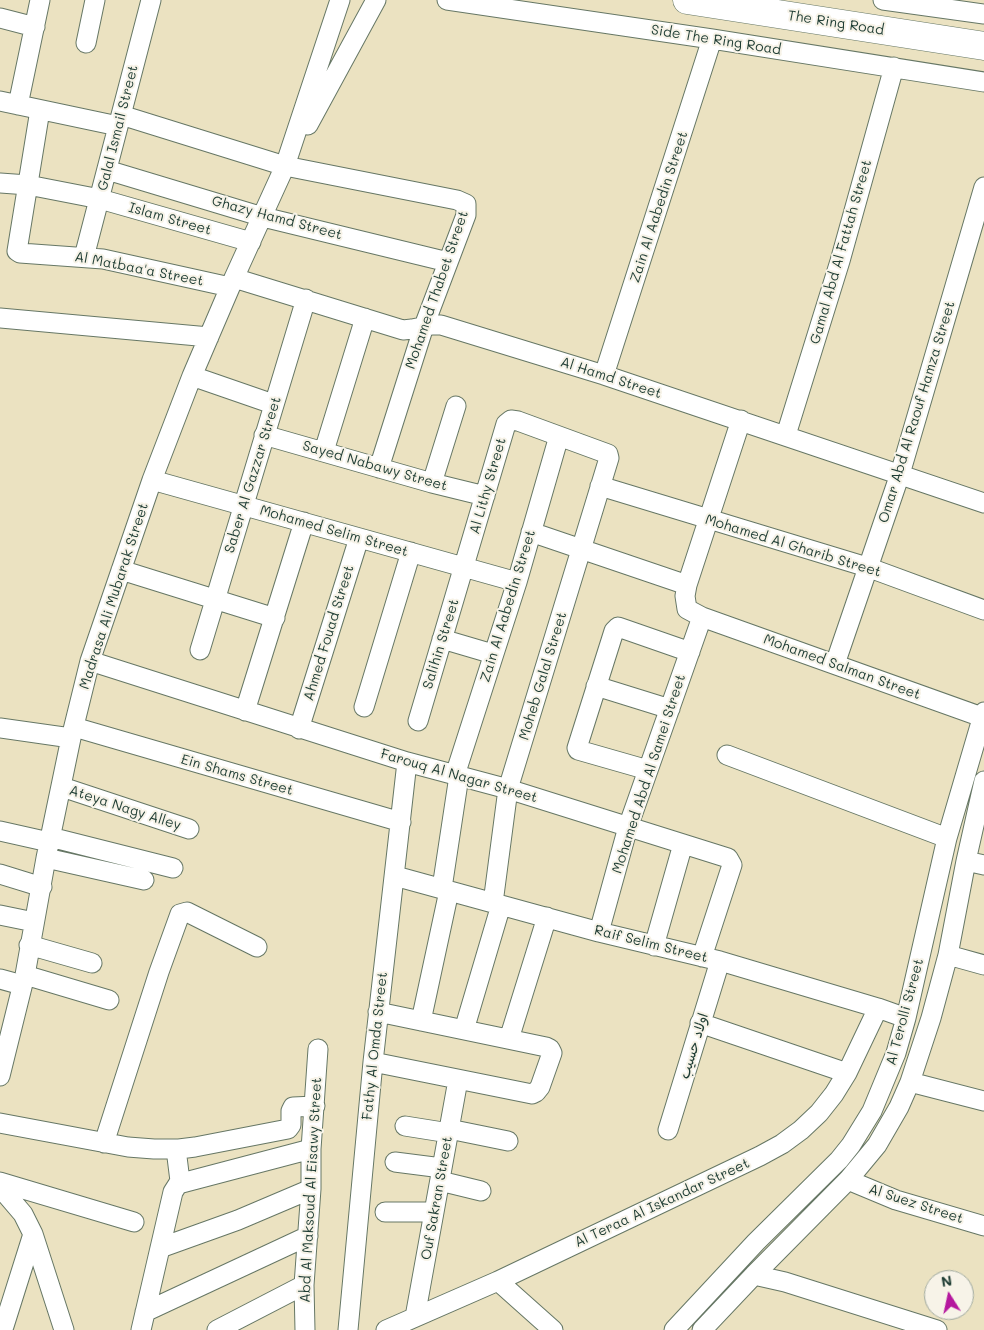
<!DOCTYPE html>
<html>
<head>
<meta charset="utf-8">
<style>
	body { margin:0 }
	#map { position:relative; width:984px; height:1330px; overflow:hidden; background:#ebe2c1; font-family:Mali,sans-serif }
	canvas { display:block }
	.north { position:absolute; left:924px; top:1270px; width:50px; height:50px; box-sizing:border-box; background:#f7f3e8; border:1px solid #a1aaa0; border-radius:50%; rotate:350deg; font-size:14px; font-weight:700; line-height:20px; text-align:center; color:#1f3d34 }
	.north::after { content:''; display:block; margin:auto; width:18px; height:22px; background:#b5179e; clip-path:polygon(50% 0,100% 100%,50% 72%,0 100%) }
</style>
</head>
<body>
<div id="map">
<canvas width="984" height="1330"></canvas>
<div class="north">N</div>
</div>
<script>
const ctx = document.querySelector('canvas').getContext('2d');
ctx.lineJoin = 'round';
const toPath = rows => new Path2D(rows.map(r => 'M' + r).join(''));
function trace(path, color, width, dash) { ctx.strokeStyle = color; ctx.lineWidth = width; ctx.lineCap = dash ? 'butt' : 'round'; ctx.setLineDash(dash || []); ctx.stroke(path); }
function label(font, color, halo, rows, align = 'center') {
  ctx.font = font + ' Mali,"Playpen Sans Arabic",sans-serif'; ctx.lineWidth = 4; ctx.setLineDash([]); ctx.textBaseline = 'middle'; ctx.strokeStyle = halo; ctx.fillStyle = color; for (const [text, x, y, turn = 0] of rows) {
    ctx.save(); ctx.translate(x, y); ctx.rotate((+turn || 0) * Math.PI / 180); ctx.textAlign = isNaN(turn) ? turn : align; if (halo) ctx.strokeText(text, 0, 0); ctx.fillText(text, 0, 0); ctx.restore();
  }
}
const minor = toPath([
	[447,0,712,39,984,82],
	[883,0,984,14],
	[0,18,35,27],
	[86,43,95,0],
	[0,101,118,126],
	[18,105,40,0],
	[40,110,17,251,20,253,103,259,230,287],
	[121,115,285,166,457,200,466,204,466,215,424,326,379,468],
	[308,125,376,0],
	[107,170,263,217,448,262],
	[0,183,28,185,100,199,251,242],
	[84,257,151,0],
	[234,278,403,330,412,329,432,325,441,325,604,375,984,503],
	[0,318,209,337],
	[604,375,712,39],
	[192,376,273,404],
	[741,420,687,585,685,596,687,609,702,617,982,717],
	[264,435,432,483,485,496],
	[786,435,840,261,894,67],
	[324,451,365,318],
	[152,480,517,582],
	[432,483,456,406],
	[600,486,867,567,984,610],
	[531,532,687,585],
	[121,570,275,618],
	[442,639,493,654],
	[200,650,306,299],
	[90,661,407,762,508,789,728,858,732,865,702,957],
	[835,664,900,474,984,187],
	[596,686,670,709],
	[364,707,411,552],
	[245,711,304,522],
	[418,721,506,424,511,420,518,421,608,454,609,458,508,789,493,903],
	[74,727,401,822],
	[0,728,71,738],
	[299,729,359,538],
	[727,755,947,838],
	[648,770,578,750,577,748,614,631,618,627,621,628,690,652],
	[455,775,517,582,559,436],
	[62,787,189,829],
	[0,831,49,842],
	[50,837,173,868],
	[46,858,144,880],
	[966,861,984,865],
	[0,874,42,887],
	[395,876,599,932,720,961,878,1008,906,1018],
	[442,888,459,776],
	[0,915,34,922],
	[599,932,628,827,702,617],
	[29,945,92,963],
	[654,946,683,844],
	[948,955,984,965],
	[25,975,109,1000],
	[0,979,22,985],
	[421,1021,449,891],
	[700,1023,847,1073],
	[464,1030,501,905],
	[509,1039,547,917],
	[373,1062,532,1094,536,1092,540,1087,552,1053,550,1049,546,1047,378,1012],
	[0,1076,25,975,46,858,71,738,90,661,152,480,192,376,234,278,285,166,340,0],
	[910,1082,984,1101],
	[0,1123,128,1147,154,1149,179,1149,195,1147,288,1129,291,1125,291,1111,293,1107,315,1106],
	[405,1126,449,1133],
	[449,1129,508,1141],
	[668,1130,720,961],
	[104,1143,159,972,180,914,187,912,257,947],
	[395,1162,442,1168],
	[848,1180,896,1200,984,1226],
	[440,1181,481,1191],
	[0,1182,134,1222],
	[178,1184,311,1149],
	[0,1187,23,1214,33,1234,64,1330],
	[385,1212,434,1212],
	[160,1248,238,1220,311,1189],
	[754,1275,785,1282,937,1330],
	[498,1281,553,1330],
	[145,1312,308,1236],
	[415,1317,458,1080],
	[4,1326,33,1234],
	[141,1330,173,1192,180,1181,176,1149],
	[217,1330,304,1285],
	[305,1330,304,1285,311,1189,311,1149,318,1049],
	[348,1330,373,1062,407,762],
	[386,1330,498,1281,760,1156,782,1144,801,1130,819,1113,834,1094,847,1073,878,1008],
	[674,1330,756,1242,839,1160,851,1145,872,1111,896,1053,906,1018,947,838,984,712],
	[702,1330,754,1275,848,1180,877,1145,899,1107,910,1082,931,1018,948,955,966,861,984,781]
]);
const highway = toPath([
	[687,0,984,46]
]);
trace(minor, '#667765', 21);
trace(highway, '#667765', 29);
trace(minor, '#fff', 19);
trace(highway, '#fff', 28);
label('14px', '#1f3d34', '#f7f3e8', [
	["The Ring Road",836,23,9],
	["Side The Ring Road",716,40,9],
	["Galal Ismail Street",118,128,-76],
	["Zain Al Aabedin Street",659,207,-72],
	["Ghazy Hamd Street",277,218,15],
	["Islam Street",170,219,16],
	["Gamal Abd Al Fattah Street",841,252,-74],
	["Al Matbaa'a Street",139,269,11],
	["Mohamed Thabet Street",437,290,-71],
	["Al Hamd Street",611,378,18],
	["Omar Abd Al Raouf Hamza Street",917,412,-73],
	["Sayed Nabawy Street",375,466,16],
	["Saber Al Gazzar Street",253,475,-73],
	["Al Lithy Street",488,486,-74],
	["Mohamed Selim Street",334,531,16],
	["Mohamed Al Gharib Street",793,546,17],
	["Madrasa Ali Mubarak Street",114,596,-72],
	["Zain Al Aabedin Street",508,606,-73],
	["Ahmed Fouad Street",329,633,-73],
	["Salihin Street",441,644,-73],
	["Mohamed Salman Street",842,667,20],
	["Moheb Galal Street",543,676,-73],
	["Mohamed Abd Al Samei Street",649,774,-72],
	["Ein Shams Street",237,775,16],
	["Farouq Al Nagar Street",459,776,16],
	["Ateya Nagy Alley",125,808,18],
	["Raif Selim Street",651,944,14],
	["Al Terolli Street",905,1012,-75],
	["Fathy Al Omda Street",375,1046,-84],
	["اولاد حسيب",694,1046,-73],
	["Abd Al Maksoud Al Eisawy Street",311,1190,-87],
	["Ouf Sakran Street",437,1198,-80],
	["Al Teraa Al Iskandar Street",662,1203,-25],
	["Al Suez Street",916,1204,18]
]);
</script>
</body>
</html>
